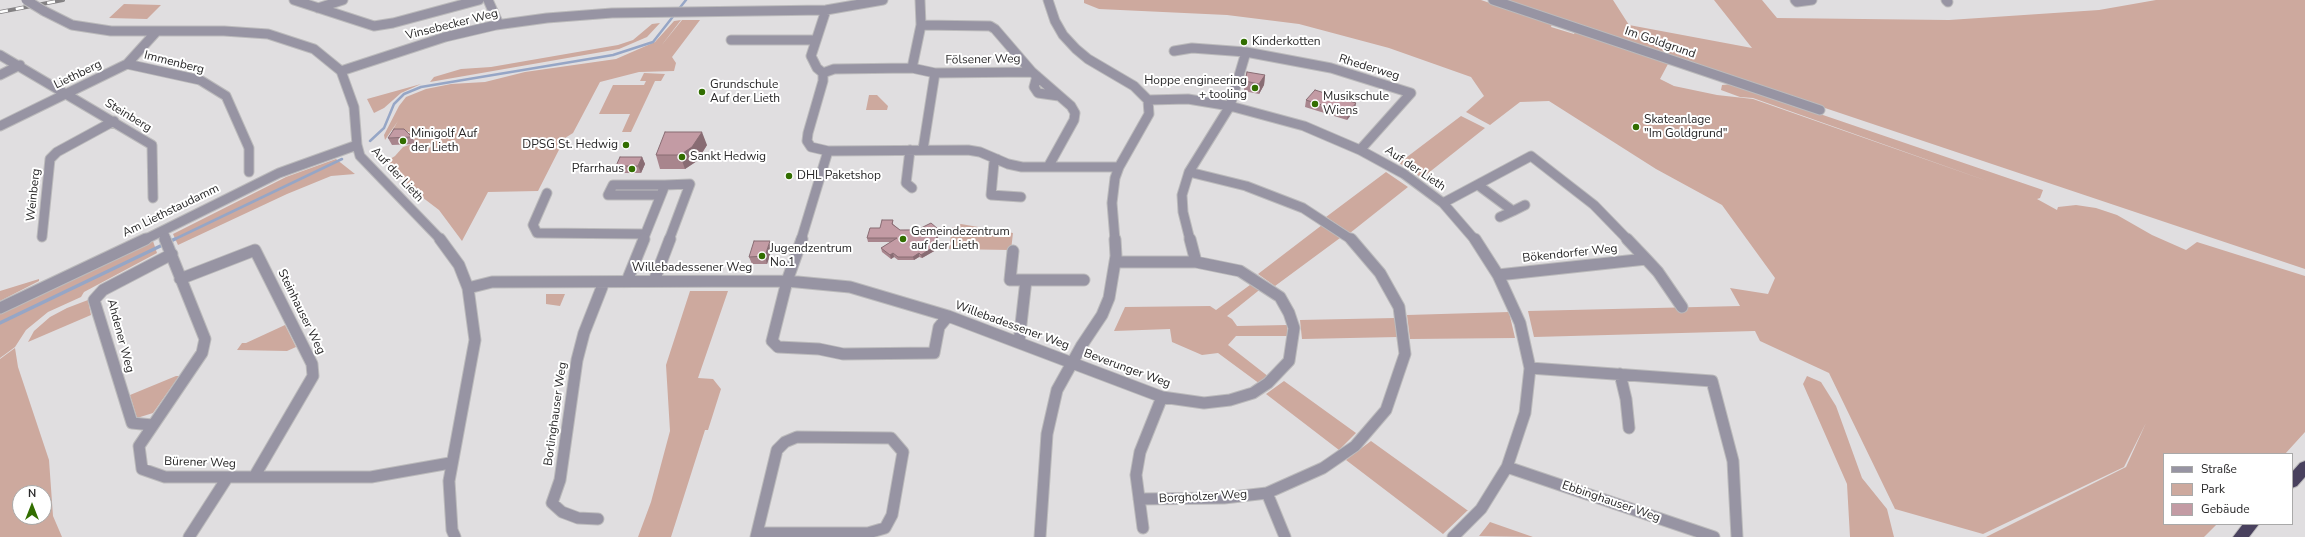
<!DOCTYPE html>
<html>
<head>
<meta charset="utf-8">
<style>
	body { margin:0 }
	#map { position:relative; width:2305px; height:537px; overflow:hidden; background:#e0dee0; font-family:"Nunito Sans",sans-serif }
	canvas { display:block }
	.legend { position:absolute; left:2163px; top:453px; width:130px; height:72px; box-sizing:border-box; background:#fff; border:1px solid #a9a9a9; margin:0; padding:5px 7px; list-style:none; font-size:12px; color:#292829 }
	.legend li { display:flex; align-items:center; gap:8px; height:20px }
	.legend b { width:20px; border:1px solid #a9a9a9 }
	.north { position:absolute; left:12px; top:485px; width:40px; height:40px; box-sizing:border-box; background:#fff; border:1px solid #a9a9a9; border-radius:50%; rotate:0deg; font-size:11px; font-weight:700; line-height:16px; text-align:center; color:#292829 }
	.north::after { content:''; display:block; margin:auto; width:14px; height:18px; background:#326e00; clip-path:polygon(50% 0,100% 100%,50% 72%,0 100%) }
</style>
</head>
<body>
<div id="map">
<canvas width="2305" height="537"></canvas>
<ul class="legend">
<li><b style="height:5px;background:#9794a3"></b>Straße</li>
<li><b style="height:11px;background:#cda99e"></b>Park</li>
<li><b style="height:11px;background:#c39ba4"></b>Gebäude</li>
</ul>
<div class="north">N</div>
</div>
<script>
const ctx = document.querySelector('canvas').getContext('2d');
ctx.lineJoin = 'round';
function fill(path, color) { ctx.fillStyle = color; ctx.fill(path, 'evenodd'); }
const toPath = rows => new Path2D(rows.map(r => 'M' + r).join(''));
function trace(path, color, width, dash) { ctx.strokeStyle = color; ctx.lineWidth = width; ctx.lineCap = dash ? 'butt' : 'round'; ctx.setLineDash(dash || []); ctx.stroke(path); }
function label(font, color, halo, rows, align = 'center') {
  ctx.font = font + ' "Nunito Sans",sans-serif'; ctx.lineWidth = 4; ctx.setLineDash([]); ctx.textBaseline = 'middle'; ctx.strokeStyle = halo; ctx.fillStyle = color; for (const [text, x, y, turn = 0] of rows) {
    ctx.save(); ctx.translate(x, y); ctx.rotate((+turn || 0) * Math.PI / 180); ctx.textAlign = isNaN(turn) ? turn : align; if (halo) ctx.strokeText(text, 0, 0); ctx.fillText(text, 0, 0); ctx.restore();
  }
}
fill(toPath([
	[1084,0,1481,0,1552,24,1551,27,1574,34,1575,32,1668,64,1660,79,1674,86,1717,95,1753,99,1993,183,1753,98,1740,97,1721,90,1722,85,1732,84,2043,190,2040,198,2037,199,2057,210,2058,207,2076,205,2096,208,2117,215,2152,235,2186,250,2197,242,2305,276,2305,432,2285,454,2164,454,2164,524,2217,524,2204,537,1986,537,2126,467,2146,423,2124,467,1983,534,1895,509,1829,373,1760,341,1755,331,1534,337,1528,311,1740,306,1730,288,1768,294,1775,278,1722,205,1656,169,1549,101,1520,102,1490,125,1466,112,1484,96,1471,77,1389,48,1299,24,1227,15,1099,9,1084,3],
	[1503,0,1613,0,1629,25,1752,48,1714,0,1762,0,1777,18,1949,20,2099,10,2156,0,2305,0,2305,269],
	[124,4,161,5,147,19,109,18],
	[681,20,661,46,682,20,700,20,672,57,676,63,674,71,639,72,600,82,573,133,565,138,538,191,488,192,462,241,439,210,414,191,387,161,395,156,403,147,412,144,415,138,408,135,410,132,392,131,398,121,385,140,384,135,399,106,406,97,426,89,451,84,485,82,525,72,616,59,655,42,674,21],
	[660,23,647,37,619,49,430,82,434,77,461,69,491,67,618,45,633,40,652,24],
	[644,73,665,74,661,81,655,81,631,132,622,132,630,114,599,114,613,85,644,85,646,81,640,81],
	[421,84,401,93,384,108,374,113,367,99],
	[869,95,877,95,888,106,887,110,866,110],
	[1461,116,1485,128,1422,178,1399,163],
	[336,159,355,174,331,176,287,194,178,245,173,234,286,177],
	[1386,172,1408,187,1350,233,1326,217],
	[961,224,1013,233,1011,250,949,249,952,228],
	[1322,225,1340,238,1275,286,1258,274],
	[153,241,157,253,84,292,81,297,48,312,26,330,15,347,0,358,0,313],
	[39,279,39,281,0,301,0,291],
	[1254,282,1263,287,1227,316,1232,319,1237,326,1287,325,1288,336,1236,336,1228,345,1269,377,1260,384,1218,353,1202,355,1172,342,1170,329,1114,331,1125,307,1210,306,1216,310],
	[690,291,728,291,698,378,713,379,721,389,708,430,705,430,671,537,638,537,651,502,670,431,666,365],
	[546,294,565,294,560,306,546,304],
	[88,300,91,315,28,342,34,331,50,317,67,308],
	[1509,312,1515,338,1410,339,1407,315],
	[1395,318,1398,337,1302,339,1300,320],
	[285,325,296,347,287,351,237,350,242,343,246,343],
	[15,348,18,367,49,460,53,516,62,537,0,537,0,359],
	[20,493,44,493,44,517,20,517],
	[176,376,179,376,153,413,137,418,130,395],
	[1807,376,1821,382,1836,406,1862,478,1887,509,1894,537,1850,537,1847,484,1803,384],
	[1284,381,1356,433,1339,450,1266,394],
	[1371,441,1467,510,1468,510,1443,534,1346,460],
	[1490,522,1533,537,1479,536]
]), '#cda99e');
trace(toPath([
	[678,10,686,0],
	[370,141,384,128,394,104,404,94,421,87,613,55,653,42,675,14],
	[173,240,342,159]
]), '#96a6c6', 2.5);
trace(toPath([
	[0,323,175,239]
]), '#96a6c6', 3.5);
const minorFar1 = toPath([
	[294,0,374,26,393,23,479,0],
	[488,0,497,20,496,25],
	[920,0,921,25,912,68,935,73,923,149],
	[1048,0,1055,21,1063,35,1076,49,1088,59,1134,86,1148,100,1188,99,1230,106,1304,126,1360,150,1404,174,1443,203,1475,240],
	[1493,0,1820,110],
	[1795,0,1797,2,1812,0],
	[1946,0,1948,2],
	[318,8,343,0],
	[826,10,811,56,817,68,823,73,823,81,808,133,807,141,811,147,828,151,968,150,980,152,1008,164,1022,167,1119,167],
	[44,11,72,25,111,31,224,31,268,34,314,49,341,71,354,107,357,145,360,156,441,240],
	[921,25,990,26,995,29,1032,72,1071,106,1075,113,1074,120,1048,167],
	[731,40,816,40],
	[1174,51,1192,48,1246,52],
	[0,55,152,145,153,198],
	[127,64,200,80,226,96,249,148,249,172],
	[341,71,445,37,496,25,547,18,612,13,826,10,883,0],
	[823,73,834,69,912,68],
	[935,73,1032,72],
	[0,75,20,65],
	[1037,76,1034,87,1038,93,1059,96],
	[0,126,127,64,157,31],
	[910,150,906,183,912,188],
	[997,159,994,162,991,195,1021,197],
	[1189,172,1246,186,1303,208,1352,240],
	[1478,185,1513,211,1500,217],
	[547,193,533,225,537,233,645,234],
	[660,195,608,195,613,185,665,185],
	[1443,203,1531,156,1594,205,1628,240],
	[1513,211,1525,205],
	[163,231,166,240],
	[42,237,50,159,57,152,114,121],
	[144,240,279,173,357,145],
	[643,240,665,185,690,184,669,240],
	[801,240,828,151],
	[1115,240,1112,203,1115,178,1119,167,1149,114,1148,100],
	[1190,240,1183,212,1182,195,1189,172,1230,106,1246,52,1331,68,1411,93,1360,150]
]);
const minor = toPath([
	[165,239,205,339,202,353,139,446,142,469,165,477,371,477,450,463],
	[440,239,459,265,468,288,475,340,449,481,452,530,455,537],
	[802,239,787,281,772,341,778,347,819,349,843,354,934,353,939,327,948,316],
	[1190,239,1196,262],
	[1013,251,1010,280,1084,280],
	[1646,259,1658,272,1682,307],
	[1498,275,1646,259,1627,239],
	[180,279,255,250,312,364,313,376,254,477],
	[627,281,644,239],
	[654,281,670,239],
	[468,288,492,282,787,281,850,287,948,316,1162,397,1204,403,1230,400,1253,393,1268,383,1289,361,1294,328,1289,313,1280,297,1240,271,1196,262,1115,262],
	[0,308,146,239],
	[1019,342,1026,280],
	[1530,368,1712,381,1733,461,1737,537],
	[1620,374,1626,399,1629,428],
	[152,425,132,423,94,300,103,290,172,254],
	[1507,467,1714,537],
	[1267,493,1285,537],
	[1139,499,1224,498,1267,493,1323,468,1355,446,1386,410,1405,354,1399,307,1380,273,1351,239],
	[598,519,578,518,562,512,552,503,560,480,577,360,584,333,604,282],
	[1143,528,1136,475,1140,452,1162,397],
	[189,537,227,478],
	[756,537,777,450,785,442,797,437,891,438,903,452,892,515,885,528,868,533,757,533],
	[1040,537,1047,434,1057,390,1082,345,1102,315,1109,298,1116,256,1115,239],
	[1453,537,1481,509,1507,467,1525,413,1530,368,1520,323,1498,275,1475,239]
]);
const highway = toPath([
	[2305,461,2305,477,2297,486,2292,488,2292,472,2300,463,2305,461],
	[2243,524,2259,524,2249,537,2233,537,2243,524]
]);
trace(minorFar1, '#bbbabb', 11);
trace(minor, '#bbbabb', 13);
trace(highway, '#bbbabb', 2);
trace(minorFar1, '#9794a3', 9);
trace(minor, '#9794a3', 11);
fill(highway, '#49415e');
const rail = toPath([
	[0,12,63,0]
]);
trace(rail, '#838183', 4);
trace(rail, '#fff', 2.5, [8]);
const minorBridge = toPath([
	[26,0,44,11]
]);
trace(minorBridge, '#bbbabb', 11, []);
trace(minorBridge, '#9794a3', 9);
fill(toPath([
	[1265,75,1264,85,1259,94,1244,91,1245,81],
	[1306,100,1355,110,1347,120,1305,107],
	[412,137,416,144,392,145,388,138],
	[707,145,697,161,685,169,660,169,656,155],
	[642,157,645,164,641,173,619,173,616,166],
	[893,220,893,224,900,230,938,229,939,232,936,250,922,258,919,257,914,260,898,260,894,257,891,259,882,252,881,248,891,242,868,242,867,238],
	[772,248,767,264,752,264,749,257]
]), '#a8858d');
fill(toPath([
	[1265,75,1264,85,1259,94,1259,84],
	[1356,103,1355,110,1347,120,1348,113],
	[702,132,707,145,697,161,685,169,680,155],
	[642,157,645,164,641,173,638,166],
	[938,229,939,232,936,250,922,258,921,255],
	[770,241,772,248,767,264,765,256],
	[893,253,894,257,891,259,890,255],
	[919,253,919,257,914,260,913,257]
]), '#886c73');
const building = toPath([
	[1247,72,1265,75,1259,84,1245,81,1247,72],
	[1315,90,1356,103,1348,113,1306,100,1315,90],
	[394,129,404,129,412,137,388,138,394,129],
	[665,132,702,132,692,147,680,155,656,155,665,132],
	[620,157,642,157,638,166,616,166,620,157],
	[882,220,893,220,892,224,900,230,917,230,931,223,938,229,935,246,921,255,919,253,913,257,898,257,893,253,890,255,881,248,897,238,867,238,870,228,880,228,882,220],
	[754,241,770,241,765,256,749,257,754,241]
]);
fill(building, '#c39ba4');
trace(building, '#886c73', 1);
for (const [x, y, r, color] of [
	[1244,42,4,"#326e00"],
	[1255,88,4,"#326e00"],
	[702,92,4,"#326e00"],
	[1315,104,4,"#326e00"],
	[1636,127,4,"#326e00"],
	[403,141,4,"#326e00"],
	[626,145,4,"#326e00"],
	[682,157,4,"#326e00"],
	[632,169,4,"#326e00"],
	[789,176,4,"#326e00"],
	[903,239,4,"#326e00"],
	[762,256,4,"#326e00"]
]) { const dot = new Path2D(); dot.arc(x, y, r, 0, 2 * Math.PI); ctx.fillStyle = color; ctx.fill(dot); trace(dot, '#fff', 1.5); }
label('12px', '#292829', '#fff', [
	["Vinsebecker Weg",452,25,-14],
	["Im Goldgrund",1660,43,19],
	["Fölsener Weg",983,60,-1],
	["Immenberg",174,63,14],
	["Rhederweg",1369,68,17],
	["Liethberg",78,75,-26],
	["Steinberg",128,116,31],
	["Auf der Lieth",1415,169,34],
	["Auf der Lieth",397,175,47],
	["Weinberg",34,195,-84],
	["Am Liethstaudamm",171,211,-26],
	["Bökendorfer Weg",1570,254,-6],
	["Willebadessener Weg",692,268],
	["Steinhauser Weg",301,312,64],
	["Willebadessener Weg",1012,326,20],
	["Ahdener Weg",120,336,75],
	["Beverunger Weg",1127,369,20],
	["Borlinghauser Weg",556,414,-82],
	["Bürener Weg",200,463,2],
	["Borgholzer Weg",1203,497,-3],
	["Ebbinghauser Weg",1611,502,19]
]);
label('12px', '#292829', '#fff', [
	["Kinderkotten",1252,42],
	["Hoppe engineering",1247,81,"right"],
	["+ tooling",1247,95,"right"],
	["Grundschule",710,85],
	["Auf der Lieth",710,99],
	["Musikschule",1323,97],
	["Wiens",1323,111],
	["Skateanlage",1644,120],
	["\"Im Goldgrund\"",1644,134],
	["Minigolf Auf",411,134],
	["der Lieth",411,148],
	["DPSG St. Hedwig",618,145,"right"],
	["Sankt Hedwig",690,157],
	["Pfarrhaus",624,169,"right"],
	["DHL Paketshop",797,176],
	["Gemeindezentrum",911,232],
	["auf der Lieth",911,246],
	["Jugendzentrum",770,249],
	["No.1",770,263]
], 'left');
</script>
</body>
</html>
